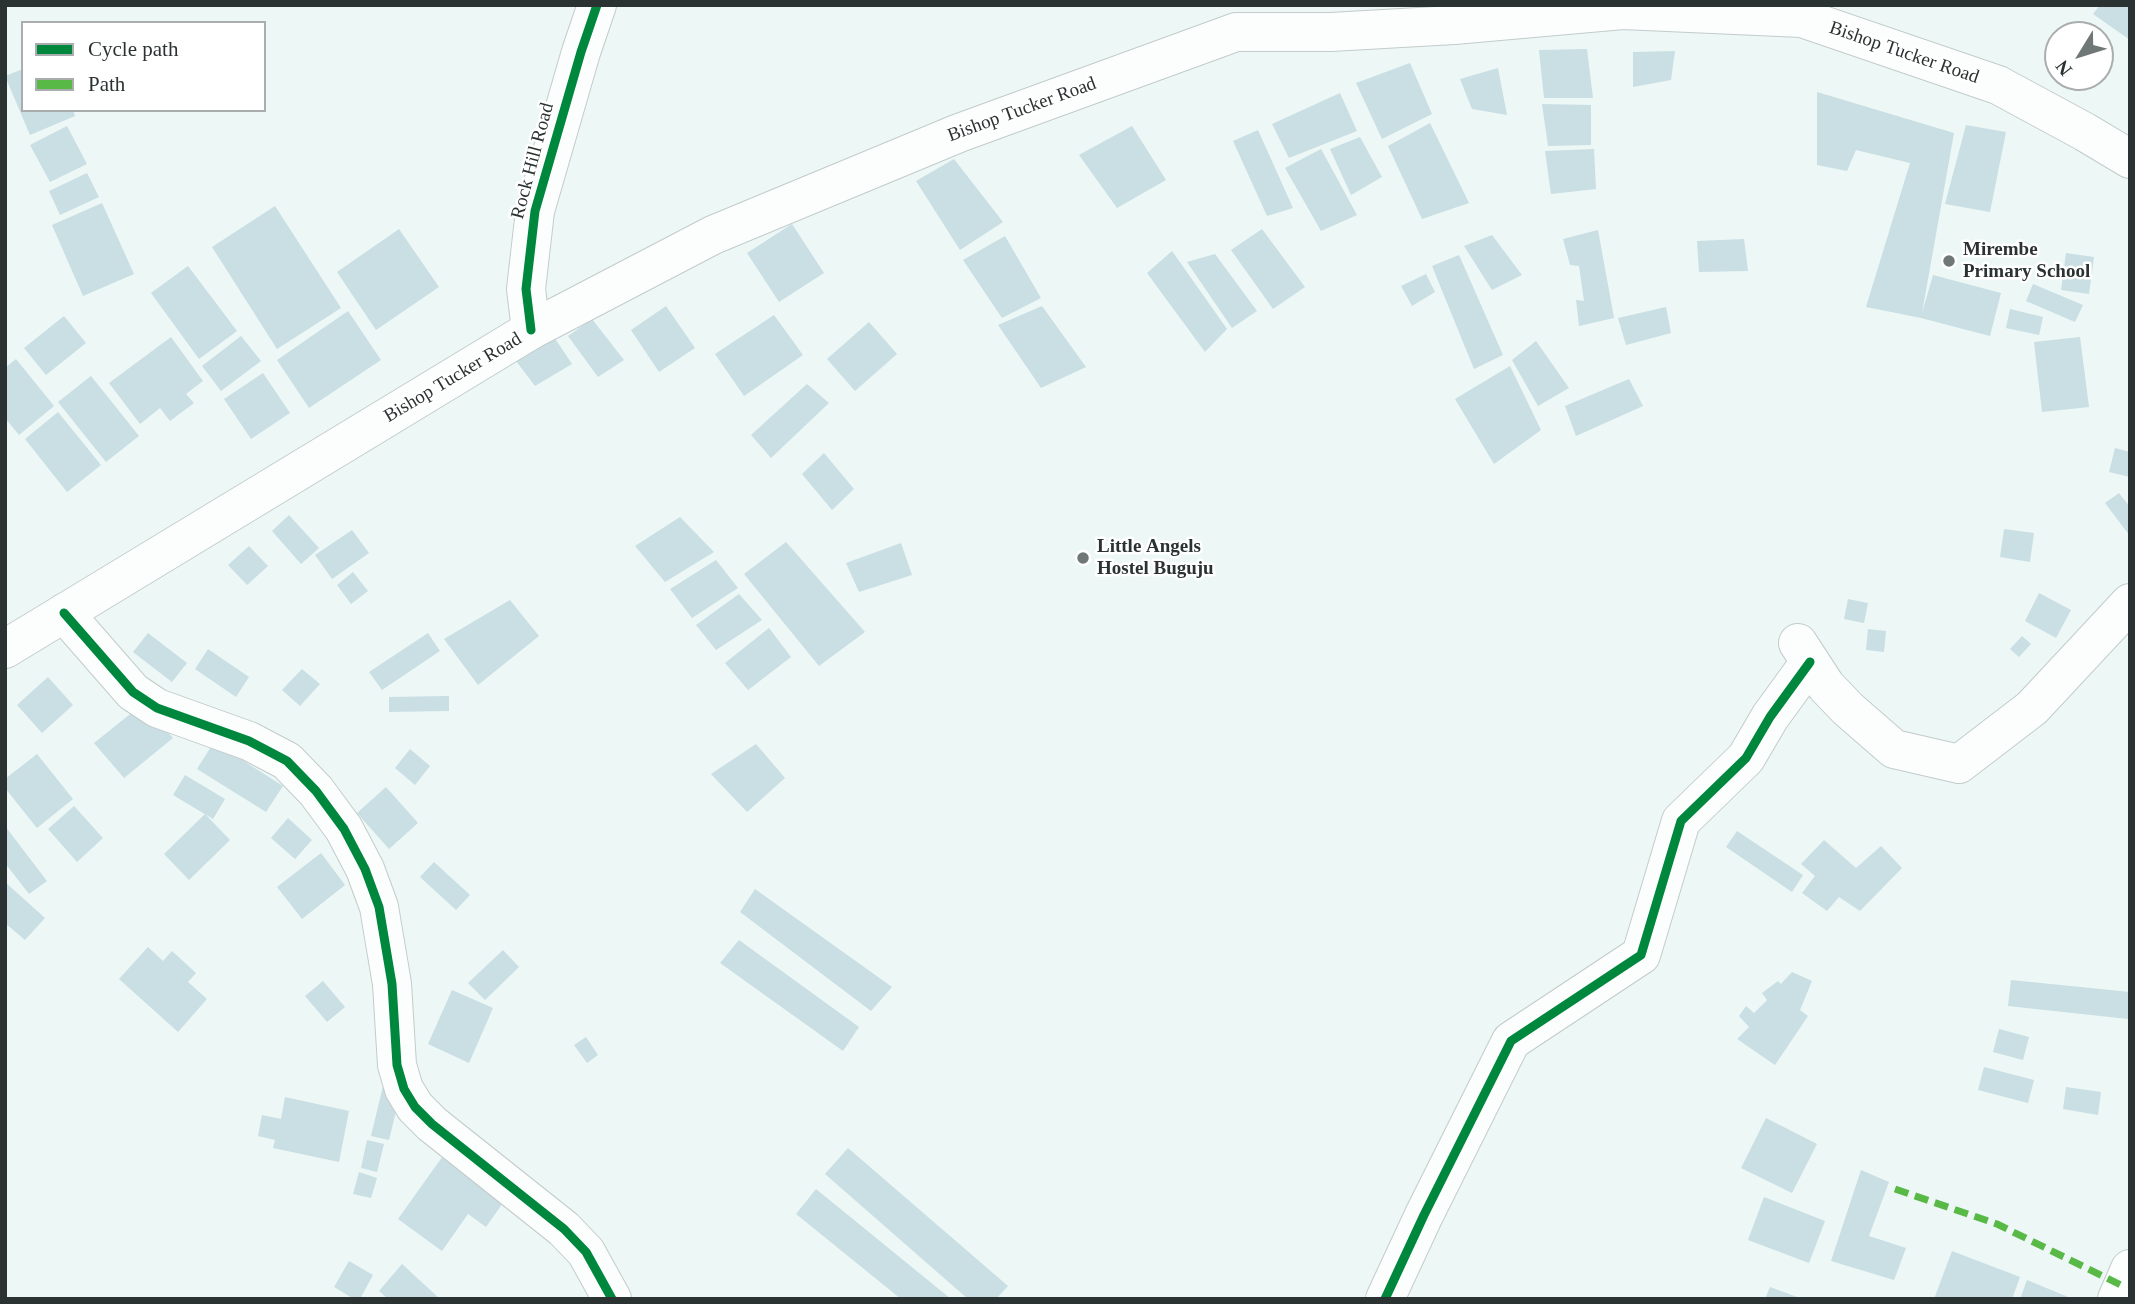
<!DOCTYPE html>
<html>
<head>
<meta charset="utf-8">
<style>
	body { margin:0 }
	#map { position:relative; width:2135px; height:1304px; overflow:hidden; background:#ecf7f6; font-family:"Times New Roman",serif }
	canvas { display:block }
	.frame { position:absolute; inset:0; border:7px solid #2b3232; pointer-events:none }
	.legend { position:absolute; left:21px; top:21px; width:245px; height:91px; box-sizing:border-box; background:#fff; border:2px solid #aaadad; margin:0; padding:9px 12px; list-style:none; font-size:21px; color:#2b3232 }
	.legend li { display:flex; align-items:center; gap:14px; height:35px }
	.legend b { width:35px; border:2px solid #aaadad }
	.north { position:absolute; left:2044px; top:21px; width:70px; height:70px; box-sizing:border-box; background:#fff; border:2px solid #aaadad; border-radius:50%; rotate:232deg; font-size:19px; font-weight:700; line-height:28px; text-align:center; color:#2b3232 }
	.north::after { content:''; display:block; margin:auto; width:24px; height:32px; background:#6f7777; clip-path:polygon(50% 0,100% 100%,50% 72%,0 100%) }
</style>
</head>
<body>
<div id="map">
<canvas width="2135" height="1304"></canvas>
<div class="frame"></div>
<ul class="legend">
<li><b style="height:9px;background:#00873e"></b>Cycle path</li>
<li><b style="height:9px;background:#58b947"></b>Path</li>
</ul>
<div class="north">N</div>
</div>
<script>
const ctx = document.querySelector('canvas').getContext('2d');
ctx.lineJoin = 'round';
function fill(path, color) { ctx.fillStyle = color; ctx.fill(path, 'evenodd'); }
const toPath = rows => new Path2D(rows.map(r => 'M' + r).join(''));
function trace(path, color, width, dash) { ctx.strokeStyle = color; ctx.lineWidth = width; ctx.lineCap = dash ? 'butt' : 'round'; ctx.setLineDash(dash || []); ctx.stroke(path); }
function label(font, color, halo, rows, align = 'center') {
  ctx.font = font + ' "Times New Roman",serif'; ctx.lineWidth = 5; ctx.setLineDash([]); ctx.textBaseline = 'middle'; ctx.strokeStyle = halo; ctx.fillStyle = color; for (const [text, x, y, turn = 0] of rows) {
    ctx.save(); ctx.translate(x, y); ctx.rotate((+turn || 0) * Math.PI / 180); ctx.textAlign = isNaN(turn) ? turn : align; if (halo) ctx.strokeText(text, 0, 0); ctx.fillText(text, 0, 0); ctx.restore();
  }
}
fill(toPath([
	[2100,5,2130,5,2130,40,2093,14],
	[1587,49,1593,98,1544,98,1539,50],
	[1675,51,1671,80,1633,87,1633,52],
	[1410,63,1432,114,1382,139,1356,83],
	[1498,68,1507,115,1472,109,1460,79],
	[23,69,23,110,73,110,75,116,30,135,5,76],
	[1817,92,1954,133,1922,313,1933,275,2001,293,1990,336,1921,318,1866,307,1910,163,1856,150,1847,171,1817,165],
	[1340,93,1357,131,1289,158,1272,124],
	[1542,104,1591,105,1591,145,1548,146],
	[1430,123,1469,203,1422,219,1388,146],
	[1966,125,2006,132,1990,212,1945,204],
	[67,126,87,164,50,182,30,145],
	[1132,126,1166,180,1117,208,1079,155],
	[1258,130,1293,208,1267,216,1233,141],
	[1360,137,1382,177,1351,195,1330,149],
	[1321,149,1357,215,1321,231,1285,168],
	[1594,149,1596,189,1551,194,1545,151],
	[954,159,1003,222,960,250,916,181],
	[87,173,99,197,60,215,49,191],
	[102,203,134,274,83,296,52,225],
	[275,206,341,308,277,349,212,247],
	[792,224,824,273,779,302,747,253],
	[399,229,439,287,376,330,337,272],
	[1262,229,1305,287,1273,309,1231,250],
	[1598,230,1614,318,1579,326,1576,300,1584,301,1579,266,1570,265,1563,239],
	[1492,235,1522,275,1492,290,1464,246],
	[1005,236,1041,298,1002,318,963,260],
	[1744,239,1748,271,1699,272,1697,241],
	[1172,251,1227,329,1205,352,1147,273],
	[2066,253,2094,257,2089,294,2061,290],
	[1215,254,1257,311,1232,328,1187,262],
	[1459,255,1503,355,1474,369,1432,266],
	[188,266,237,331,199,359,151,293],
	[1426,274,1435,292,1412,306,1401,286],
	[2033,284,2083,305,2075,322,2026,301],
	[666,306,695,348,659,372,631,330],
	[1042,306,1086,367,1041,388,998,325],
	[1666,307,1671,333,1626,345,1618,318],
	[2010,309,2043,317,2039,335,2006,328],
	[348,311,381,360,309,408,277,360],
	[774,315,803,355,744,396,715,354],
	[64,316,86,343,46,375,24,348],
	[592,319,624,360,598,377,568,336],
	[869,322,897,354,855,391,827,359],
	[550,331,572,364,535,386,510,353],
	[241,336,261,361,221,391,202,366],
	[171,337,203,381,186,394,194,403,170,421,160,408,140,424,109,383],
	[2080,337,2089,407,2042,412,2034,342],
	[1536,341,1569,388,1538,406,1512,360],
	[16,359,54,406,19,435,5,418,5,368],
	[1510,366,1541,430,1494,464,1455,399],
	[263,373,290,413,251,439,224,399],
	[91,376,139,436,106,462,58,402],
	[1629,379,1643,406,1576,436,1565,406],
	[807,384,829,403,771,458,751,435],
	[58,412,101,465,67,492,25,439],
	[2115,448,2130,452,2130,477,2109,472],
	[824,453,854,489,832,510,802,474],
	[2119,493,2130,507,2130,536,2105,503],
	[289,515,319,548,301,564,272,531],
	[680,517,714,552,665,582,635,546],
	[2004,529,2034,533,2030,562,2000,557],
	[352,530,369,553,332,579,315,555],
	[786,542,865,632,819,666,744,574],
	[901,543,912,575,859,592,846,563],
	[249,546,268,566,247,585,228,565],
	[716,560,738,588,692,618,670,589],
	[353,572,368,591,351,604,337,585],
	[2039,593,2071,610,2056,638,2025,621],
	[739,594,762,620,716,650,696,625],
	[1848,599,1868,603,1864,623,1844,619],
	[510,600,539,636,478,685,444,639],
	[769,628,791,657,748,690,725,663],
	[1868,629,1886,631,1884,652,1866,650],
	[148,633,187,663,172,682,133,652],
	[428,633,440,651,382,690,369,672],
	[2022,636,2031,644,2019,657,2010,649],
	[208,649,249,677,236,697,195,669],
	[302,669,320,684,300,706,282,690],
	[48,677,73,705,42,733,17,705],
	[449,696,449,711,389,712,389,697],
	[144,703,173,738,124,778,94,743],
	[214,742,283,786,266,812,197,769],
	[756,744,785,778,747,812,711,774],
	[410,749,430,766,415,785,395,768],
	[37,754,73,799,37,828,5,788,5,779],
	[185,775,225,799,213,819,173,795],
	[386,787,418,823,389,849,357,813],
	[74,806,103,838,77,862,48,829],
	[205,814,230,840,189,880,164,854],
	[288,818,312,840,295,859,271,838],
	[5,826,47,881,29,894,5,863],
	[1737,831,1803,875,1792,892,1726,847],
	[1824,840,1856,868,1881,846,1902,868,1860,911,1839,897,1827,911,1802,893,1815,876,1801,864],
	[321,853,345,885,302,919,277,887],
	[434,862,470,895,456,910,420,877],
	[5,882,45,918,25,940,5,923],
	[755,889,892,987,871,1011,740,912],
	[739,940,859,1027,843,1051,720,963],
	[148,947,163,961,172,951,196,973,188,982,207,999,178,1032,119,979],
	[503,950,519,967,485,1000,468,983],
	[1792,972,1812,981,1800,1010,1808,1016,1775,1065,1737,1039,1749,1027,1739,1016,1746,1006,1754,1013,1767,1000,1762,993,1778,981,1781,984],
	[2011,980,2130,992,2128,1019,2008,1006],
	[323,981,345,1007,327,1022,305,996],
	[452,990,493,1008,469,1063,428,1044],
	[1999,1029,2029,1037,2023,1060,1993,1052],
	[586,1037,598,1055,587,1063,574,1045],
	[1984,1067,2034,1080,2028,1103,1978,1090],
	[384,1082,402,1087,389,1140,371,1136],
	[2066,1087,2101,1092,2098,1115,2063,1109],
	[285,1097,349,1111,339,1162,273,1148,275,1140,258,1136,262,1115,281,1119],
	[1766,1118,1817,1144,1792,1193,1741,1168],
	[367,1140,384,1144,377,1172,361,1168],
	[450,1146,512,1190,486,1227,468,1214,442,1251,398,1219],
	[848,1148,1008,1286,996,1299,968,1299,825,1174],
	[1861,1170,1889,1182,1869,1236,1906,1248,1894,1280,1831,1261],
	[359,1172,377,1178,371,1198,353,1194],
	[816,1189,951,1299,901,1299,796,1214],
	[1764,1197,1825,1221,1809,1263,1748,1240],
	[1952,1251,2020,1277,2012,1299,1934,1299],
	[349,1261,373,1275,360,1299,354,1299,334,1287],
	[402,1264,440,1299,388,1299,379,1291],
	[2027,1280,2073,1299,2020,1299],
	[1770,1287,1800,1298,1800,1299,1765,1299]
]), '#c9dfe3');
const minor = toPath([
	[531,330,526,289,535,211,581,52,597,5],
	[64,613,133,692,157,708,249,741,287,761,316,791,344,829,365,869,379,907,392,984,397,1065,404,1089,415,1107,432,1124,564,1229,586,1252,612,1299],
	[1798,643,1826,686,1848,709,1894,749,1959,764,2032,708,2130,603],
	[1385,1299,1424,1215,1511,1041,1641,955,1681,821,1746,758,1770,717,1810,662],
	[2117,1299,2130,1269]
]);
const secondary = toPath([
	[5,649,531,330,713,235,959,133,1236,32,1331,32,1454,25,1623,10,1802,18,1998,85,2085,132,2130,159]
]);
trace(minor, '#c3cbcb', 40);
trace(secondary, '#c3cbcb', 40);
trace(minor, '#fcfefe', 38);
trace(secondary, '#fcfefe', 38);
trace(toPath([
	[1895,1189,1997,1224,2123,1286]
]), '#58b947', 7, [14, 7]);
trace(toPath([
	[531,330,526,289,535,211,581,52,597,5],
	[64,613,133,692,157,708,249,741,287,761,316,791,344,829,365,869,379,907,392,984,397,1065,404,1089,415,1107,432,1124,564,1229,586,1252,612,1299],
	[1385,1299,1424,1215,1511,1041,1641,955,1681,821,1746,758,1770,717,1810,662]
]), '#00873e', 9);
for (const [x, y, r, color] of [
	[1949,261,7,"#6f7777"],
	[1083,558,7,"#6f7777"]
]) { const dot = new Path2D(); dot.arc(x, y, r, 0, 2 * Math.PI); ctx.fillStyle = color; ctx.fill(dot); trace(dot, '#fff', 2.5); }
label('19px', '#2b3232', '#fff', [
	["Bishop Tucker Road",1904,53,19],
	["Bishop Tucker Road",1022,110,-20],
	["Rock Hill Road",533,161,-75],
	["Bishop Tucker Road",453,378,-31]
]);
label('bold 19px', '#2b3232', '#fff', [
	["Mirembe",1963,250],
	["Primary School",1963,272],
	["Little Angels",1097,547],
	["Hostel Buguju",1097,569]
], 'left');
</script>
</body>
</html>
